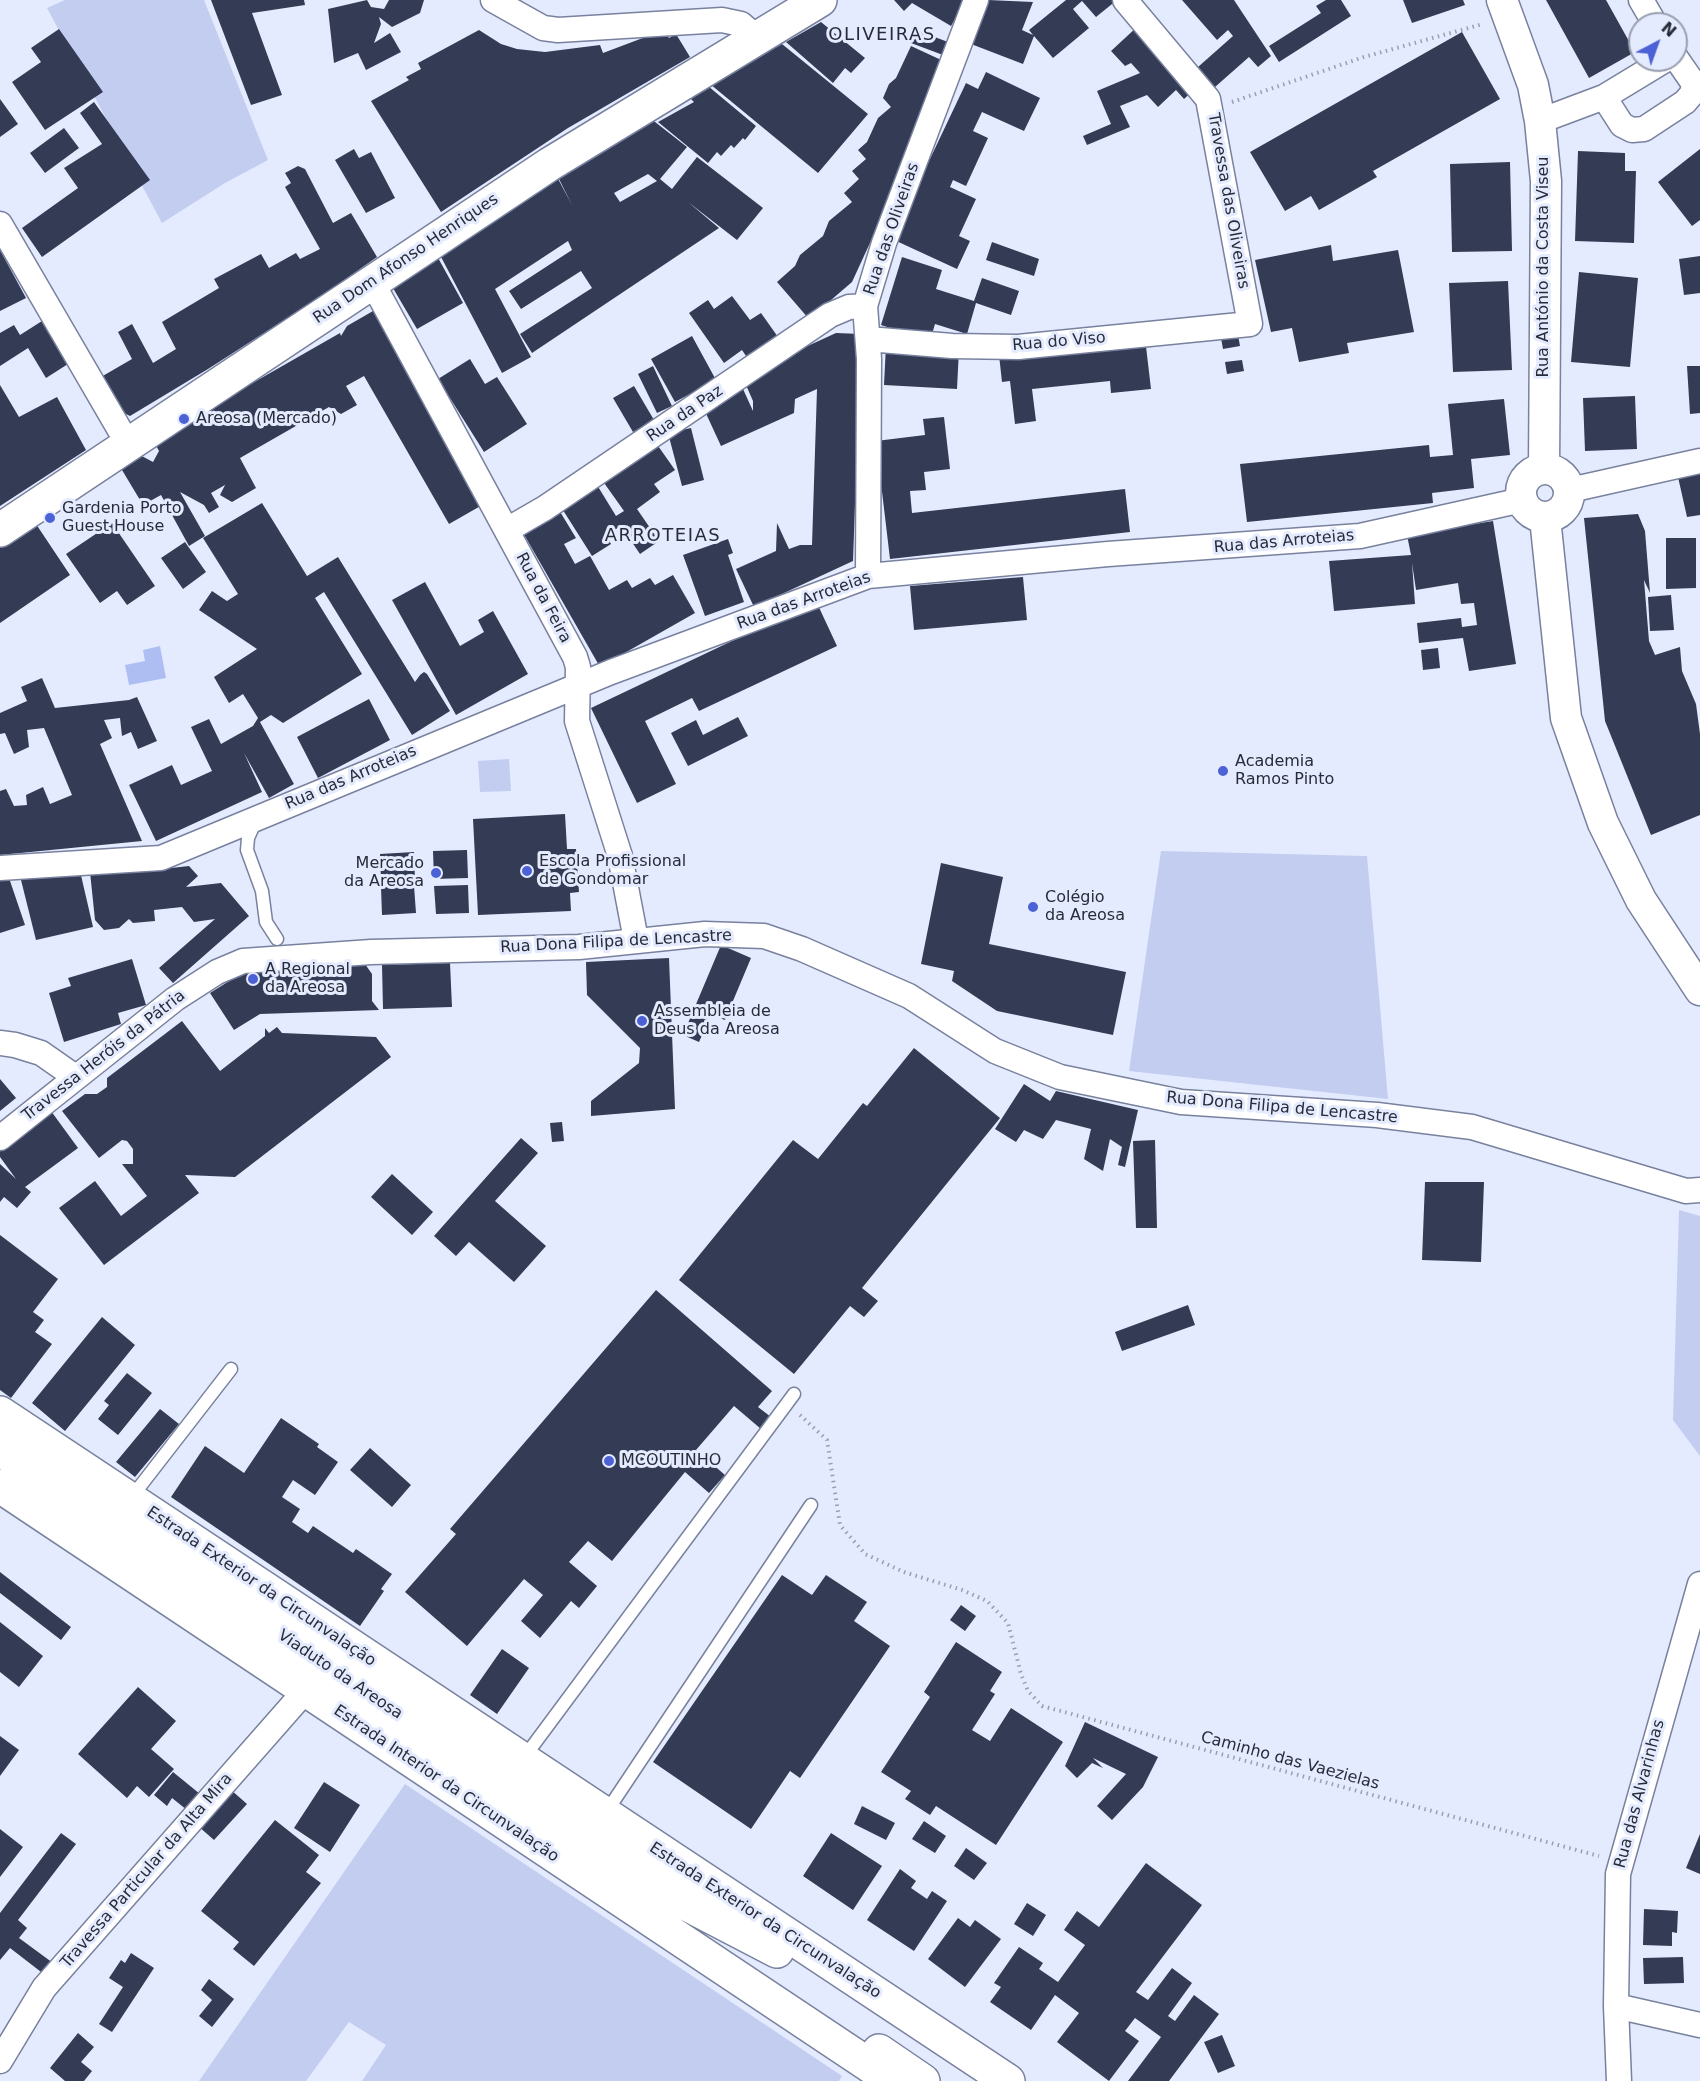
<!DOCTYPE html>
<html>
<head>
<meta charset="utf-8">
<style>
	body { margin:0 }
	#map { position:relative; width:1700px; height:2081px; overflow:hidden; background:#e5ebff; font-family:"DejaVu Sans",sans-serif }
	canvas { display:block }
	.north { position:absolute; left:1628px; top:12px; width:60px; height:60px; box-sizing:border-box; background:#e5ebff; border:2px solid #999faf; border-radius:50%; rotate:41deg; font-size:16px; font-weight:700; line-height:24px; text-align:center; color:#282c38 }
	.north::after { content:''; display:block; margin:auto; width:21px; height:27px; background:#4c61d6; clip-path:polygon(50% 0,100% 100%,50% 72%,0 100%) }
</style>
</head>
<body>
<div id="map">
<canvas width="1700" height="2081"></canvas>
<div class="north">N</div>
</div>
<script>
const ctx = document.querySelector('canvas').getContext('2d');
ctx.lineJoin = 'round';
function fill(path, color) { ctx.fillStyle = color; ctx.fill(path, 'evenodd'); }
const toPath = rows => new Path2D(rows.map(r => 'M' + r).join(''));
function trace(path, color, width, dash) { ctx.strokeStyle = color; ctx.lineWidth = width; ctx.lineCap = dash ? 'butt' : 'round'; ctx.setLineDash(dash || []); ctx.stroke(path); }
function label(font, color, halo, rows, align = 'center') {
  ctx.font = font + ' "DejaVu Sans",sans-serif'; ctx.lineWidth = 6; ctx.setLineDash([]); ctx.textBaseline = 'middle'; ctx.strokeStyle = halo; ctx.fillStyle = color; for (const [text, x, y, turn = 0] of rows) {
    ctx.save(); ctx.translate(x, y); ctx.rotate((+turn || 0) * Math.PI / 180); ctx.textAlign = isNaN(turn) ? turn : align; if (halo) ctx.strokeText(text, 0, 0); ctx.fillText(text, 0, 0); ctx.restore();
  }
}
fill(toPath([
	[65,0,204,0,268,160,225,183,162,223,47,8],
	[509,759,511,791,480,792,478,761],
	[1161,851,1367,856,1388,1099,1129,1071],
	[1679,1210,1700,1216,1700,1456,1673,1420],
	[405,1784,842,2076,839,2081,362,2081,386,2045,349,2022,306,2081,199,2081]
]), '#c2cdf0');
fill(toPath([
	[160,646,166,678,129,685,125,665,145,661,143,650]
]), '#aebef3');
fill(toPath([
	[211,0,304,0,305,5,252,13,282,95,251,105],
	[367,0,371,7,384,9,389,0,424,0,420,13,392,27,379,17,381,24,374,43,390,33,401,52,366,70,358,53,334,63,328,9],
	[894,0,966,0,951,26,912,3,904,11],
	[988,0,1033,2,1022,30,1033,35,1029,30,1066,0,1117,0,1096,17,1082,1,1073,9,1089,28,1053,58,1034,36,1023,64,971,44],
	[1182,0,1234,0,1271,56,1258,67,1249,57,1215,87,1198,67,1233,36,1228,30,1217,40],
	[1326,0,1341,0,1351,16,1279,62,1269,46,1321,13,1316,6],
	[1403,0,1463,0,1465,5,1412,23],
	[1546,0,1606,0,1635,52,1589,78],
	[821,22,865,58,851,73,845,68,833,83,786,42],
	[1138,26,1196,88,1184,99,1176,90,1158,107,1147,95,1120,106,1130,127,1087,145,1083,136,1111,124,1097,91,1140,73,1131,63,1125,66,1111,51],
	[59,29,103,92,45,130,12,82,41,62,31,48],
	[479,30,501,44,517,49,545,52,600,45,603,53,664,30,669,38,676,34,690,57,568,128,441,212,371,101,409,80,406,77,421,69,418,63],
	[916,30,948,42,943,55,911,43],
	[1462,32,1500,99,1373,171,1377,177,1319,210,1311,196,1285,211,1250,152],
	[782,44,868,114,818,173,710,84],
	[911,46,952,65,852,282,809,319,777,282,795,266,800,255,823,236,829,221,852,202,844,193,859,179,852,171,866,159,858,150,867,142,878,118,891,107,883,98,889,84,896,78],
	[986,72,1040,98,1024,131,982,112,973,131,988,138,966,186,953,180,950,187,976,199,959,236,970,241,957,269,892,239,966,83,978,89],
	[708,86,756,126,745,140,743,138,734,148,731,145,721,156,717,152,708,163,658,122,694,102,689,97],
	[0,99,18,124,0,137],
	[94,102,150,180,42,257,22,228,78,188,64,168,102,144,80,113],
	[650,118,687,147,660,179,672,189,697,157,763,208,737,240,688,202,719,228,532,353,520,334,592,288,581,271,521,309,509,291,572,250,568,241,495,289,531,357,502,373,440,255,556,175,572,205,556,173],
	[648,174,657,181,620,202,614,193],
	[64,128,79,148,45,173,30,153],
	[354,149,359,158,371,152,395,198,366,213,335,160],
	[1700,149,1700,220,1692,226,1658,182],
	[1578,151,1625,153,1625,171,1636,171,1634,243,1575,241],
	[1510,162,1512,251,1452,252,1450,164],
	[298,166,305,169,333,223,351,213,377,257,320,297,208,369,130,416,120,411,101,377,132,359,118,332,132,324,153,363,176,349,162,322,219,288,214,279,261,254,269,268,296,253,300,259,320,249,285,187,291,183,285,173],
	[992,242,1039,259,1034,276,986,260],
	[1331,245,1333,261,1398,250,1414,332,1347,343,1349,353,1299,362,1292,328,1271,332,1255,260],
	[0,250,26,298,0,311],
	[437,256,463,303,417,329,390,283],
	[1700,256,1700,293,1684,295,1679,259],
	[902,257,942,270,936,289,974,301,982,278,1019,291,1011,315,976,303,967,334,935,324,930,341,881,325],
	[1579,272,1638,278,1630,367,1571,362],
	[1508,281,1512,370,1453,372,1449,283],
	[732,296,750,320,761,313,778,337,748,359,742,350,724,363,689,313,708,300,714,309],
	[373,311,484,504,449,524,364,376,346,386,357,405,341,414,329,407,240,458,256,488,232,502,220,495,225,485,211,493,219,507,209,513,204,505,180,492,205,536,189,546,161,495,143,505,119,465,138,454,153,462,159,451,153,440,340,333,341,336,347,326],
	[42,321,68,364,46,378,28,348,0,366,0,333,14,325,20,335],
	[836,333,861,334,853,561,754,607,736,569,776,551,777,523,789,549,800,545,812,545,817,389,795,399,794,413,721,446,703,407,743,389,753,411,753,401,742,376],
	[1238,335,1240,346,1223,349,1221,338],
	[692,336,716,380,675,402,651,359],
	[1145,338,1151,389,1111,393,1110,381,1032,389,1036,421,1015,424,1010,381,1002,382,999,355],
	[886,345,959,349,957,389,884,385],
	[470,359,485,384,497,377,527,424,484,452,438,379],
	[1242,360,1244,371,1227,374,1225,362],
	[653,366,672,406,657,413,638,374],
	[1687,366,1700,366,1700,413,1690,414],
	[0,385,19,417,57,397,86,450,0,506],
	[634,386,654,420,633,432,613,398],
	[1635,396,1637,449,1585,451,1583,398],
	[1504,399,1510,455,1471,459,1474,488,1432,493,1433,503,1247,522,1240,464,1429,445,1430,457,1453,455,1448,404],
	[944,417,950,469,924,472,926,490,910,491,912,513,1125,489,1130,532,890,559,876,441,925,435,923,419],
	[691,428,704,480,682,486,668,433],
	[656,443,675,470,654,484,660,492,637,509,659,541,640,554,621,526,606,535,611,544,592,556,561,507,597,485,616,516,624,511,602,480],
	[1700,473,1700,515,1687,517,1678,477],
	[262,503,307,576,338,557,415,682,420,675,424,672,427,674,450,711,412,735,324,592,315,598,362,674,283,723,271,715,260,722,294,784,269,798,244,753,262,792,156,841,129,785,172,765,181,785,212,771,191,727,209,719,221,744,253,726,258,718,243,694,229,703,214,677,257,649,199,610,212,591,227,601,238,594,203,538],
	[559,510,576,538,564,544,575,564,590,556,609,590,627,580,632,588,650,578,655,585,673,575,695,613,600,667,522,531],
	[1638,514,1645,531,1650,593,1644,580,1649,641,1655,655,1680,647,1682,671,1696,704,1700,734,1700,815,1651,835,1605,721,1584,518],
	[34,521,70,575,0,623,0,541],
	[1493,521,1516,664,1469,671,1463,638,1419,643,1417,623,1461,618,1462,627,1477,625,1474,603,1461,604,1458,583,1416,590,1412,563,1415,604,1334,611,1329,561,1411,555,1407,535],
	[112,523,155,586,127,605,117,591,100,603,66,554],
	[1666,538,1696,538,1696,588,1666,589],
	[728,539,733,553,728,555,744,602,705,616,683,555],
	[185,542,206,572,183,589,161,558],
	[1023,577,1027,620,914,630,910,586],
	[425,582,460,646,484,632,478,620,493,611,528,674,456,715,392,600],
	[1671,595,1674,630,1650,631,1648,597],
	[816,601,837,646,699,711,692,698,645,721,676,784,637,803,591,708],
	[1438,648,1440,668,1423,670,1421,650],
	[42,678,55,708,129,700,137,697,157,741,138,749,131,732,122,736,120,718,104,720,112,738,100,744,142,841,0,855,0,791,6,789,14,806,27,805,26,795,43,787,50,804,72,795,44,728,27,730,29,747,14,754,5,733,0,734,0,713,27,701,21,687],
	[369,699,390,740,318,778,297,737],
	[738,717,748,736,688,766,671,733,696,720,703,735],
	[565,814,567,849,576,849,579,892,570,893,571,911,478,915,473,819],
	[467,850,468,878,434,879,433,851],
	[414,852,415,880,381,881,380,854],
	[941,863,1003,877,989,944,1126,972,1113,1035,997,1011,952,981,954,971,921,964],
	[168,864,171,868,189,866,198,876,186,887,221,883,249,916,173,983,159,968,215,919,194,922,182,907,154,910,155,921,133,923,129,919,119,928,104,930,95,920,90,872],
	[80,871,93,927,36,940,20,876],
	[8,875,25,925,0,933,0,876],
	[468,885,469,913,436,914,434,886],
	[414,886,416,913,382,915,381,887],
	[721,945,751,958,725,1020,711,1015,699,1042,683,1035],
	[669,958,675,1109,591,1116,591,1101,639,1063,640,1048,587,995,586,962],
	[132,959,146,1005,118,1013,121,1024,64,1042,49,993,71,986,68,978],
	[450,963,452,1007,383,1009,382,965],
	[365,964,372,974,372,1001,379,1010,260,1014,234,1030,210,993,250,968],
	[182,1021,220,1071,265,1036,265,1028,269,1033,277,1027,282,1033,376,1037,391,1057,235,1177,185,1175,199,1193,104,1265,59,1208,95,1181,121,1216,147,1196,122,1164,133,1164,133,1149,127,1141,122,1140,99,1158,62,1111,85,1094,97,1094,107,1087,107,1078],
	[914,1048,1000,1118,862,1288,878,1301,864,1317,850,1306,794,1374,679,1280,793,1140,818,1159,863,1103,867,1106],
	[0,1079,16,1098,0,1111],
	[1024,1084,1050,1101,1056,1091,1138,1110,1125,1167,1118,1165,1122,1147,1110,1139,1103,1171,1084,1159,1091,1129,1056,1120,1043,1139,1024,1130,1016,1142,995,1129],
	[51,1111,78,1148,25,1187,31,1192,17,1208,4,1197,0,1202,0,1164,16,1179,0,1157,0,1149],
	[562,1122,564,1141,552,1142,550,1123],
	[521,1138,538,1153,495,1201,546,1246,514,1282,469,1242,456,1256,434,1236],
	[1155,1140,1157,1228,1136,1228,1133,1141],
	[392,1174,433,1212,412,1235,371,1197],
	[1425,1182,1484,1182,1481,1262,1422,1260],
	[0,1235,58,1279,33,1312,44,1320,35,1332,52,1344,11,1398,0,1390],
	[656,1290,772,1391,758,1407,771,1417,761,1429,734,1406,696,1450,725,1475,709,1493,685,1472,612,1561,588,1541,569,1562,597,1586,579,1608,571,1601,540,1638,521,1621,543,1595,524,1579,467,1646,405,1592,456,1534,450,1529],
	[1188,1305,1195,1325,1122,1351,1115,1332],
	[102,1317,135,1345,65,1431,32,1403],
	[127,1373,152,1393,118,1435,98,1419,109,1405,104,1401],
	[160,1409,179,1424,135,1477,116,1462],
	[281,1418,319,1444,317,1447,338,1462,315,1495,293,1480,282,1497,300,1509,292,1522,308,1533,313,1526,353,1553,356,1549,392,1574,381,1589,384,1591,360,1626,171,1497,205,1446,244,1473],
	[370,1448,411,1485,392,1507,350,1470],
	[0,1572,71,1627,61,1640,0,1593],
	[782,1575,812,1595,826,1575,867,1602,854,1621,890,1646,800,1778,790,1771,751,1829,653,1762],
	[961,1605,976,1616,965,1631,950,1620],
	[0,1622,43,1656,19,1687,0,1672],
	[956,1642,1002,1672,990,1691,995,1694,972,1730,990,1741,1011,1708,1063,1742,996,1845,936,1806,930,1815,905,1799,911,1791,881,1772,930,1697,924,1692],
	[502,1649,529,1668,497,1714,470,1695],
	[138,1687,176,1721,151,1749,174,1769,149,1797,137,1786,127,1798,78,1754],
	[1085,1722,1158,1757,1143,1787,1112,1820,1097,1806,1126,1774,1093,1758,1103,1768,1092,1763,1077,1778,1065,1766],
	[0,1736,19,1750,0,1776],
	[173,1772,200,1794,187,1810,172,1798,167,1806,154,1795],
	[324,1782,360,1805,330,1852,294,1828],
	[230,1789,247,1804,214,1840,198,1826],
	[862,1806,895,1823,886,1840,854,1824],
	[275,1820,319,1855,306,1872,321,1883,254,1966,233,1949,239,1942,201,1911],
	[924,1821,946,1836,935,1853,912,1839],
	[0,1829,23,1847,0,1877],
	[61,1833,76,1844,18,1920,27,1928,19,1938,53,1963,45,1975,10,1948,0,1960,0,1913],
	[831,1833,882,1866,853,1910,803,1876],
	[1700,1834,1700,1874,1686,1868],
	[966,1848,987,1863,974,1880,954,1866],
	[1146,1863,1202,1905,1136,1992,1148,2000,1172,1968,1192,1983,1168,2016,1175,2021,1194,1995,1219,2014,1169,2081,1128,2081,1161,2037,1135,2018,1125,2031,1139,2041,1109,2081,1057,2042,1079,2013,1055,1995,1031,2030,990,2002,1001,1987,994,1983,1019,1947,1043,1963,1039,1969,1058,1982,1085,1945,1064,1930,1077,1911,1099,1927],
	[900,1869,916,1881,911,1888,927,1899,932,1891,947,1901,914,1951,867,1920],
	[1027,1903,1046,1915,1033,1936,1014,1924],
	[1644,1909,1678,1911,1677,1933,1672,1932,1672,1946,1643,1945],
	[958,1918,970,1927,975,1920,1001,1939,965,1987,928,1959],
	[131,1953,154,1968,112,2032,99,2024,123,1987,109,1978,121,1960,125,1963],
	[1683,1957,1684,1983,1644,1984,1643,1958],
	[209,1979,234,1999,212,2027,199,2016,212,2000,201,1990],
	[78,2033,94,2047,81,2062,92,2071,84,2081,65,2081,50,2068],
	[1222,2035,1235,2066,1218,2073,1204,2042]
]), '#333b55');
const service = toPath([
	[256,820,248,838,247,850,262,891,266,922,277,939],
	[131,1498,231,1369],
	[523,1759,794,1394],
	[605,1814,811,1505]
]);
const minor = toPath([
	[493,0,543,28,558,30,722,20,741,24,757,38],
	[1641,0,1655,24],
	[1604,97,1622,125,1632,130,1644,129,1685,102,1692,94,1694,84,1676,58],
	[1540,121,1604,97,1665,60],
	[0,224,128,444],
	[372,282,575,657,578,667,577,721,620,856,636,940],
	[868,339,952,346,1018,347,1250,324,1208,99,1125,0],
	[1570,490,1700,461],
	[507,530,545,508,830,315,849,307,865,306],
	[868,576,869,359,865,306,884,243,976,0],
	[0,868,161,858,611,672,868,576,1108,554,1360,536,1522,500],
	[0,1043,15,1045,41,1053,74,1076],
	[0,1138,175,999,217,972,243,961,371,952,579,947,705,934,764,936,802,949,909,996,995,1051,1060,1077,1181,1102,1377,1115,1472,1127,1686,1191,1700,1190],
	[1616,2006,1700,2025],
	[0,2061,44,1988,306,1690],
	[1619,2081,1616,2006,1618,1874,1700,1584]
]);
const tertiary = toPath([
	[1502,0,1533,85,1540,121,1546,181,1544,469],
	'1521 493a24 24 0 1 1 48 0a24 24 0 1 1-48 0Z',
	[1545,518,1566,718,1603,823,1641,900,1700,990]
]);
const secondary = toPath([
	[0,530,550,164,820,0]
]);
const primary = toPath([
	[0,1413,1008,2081],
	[0,1449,679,1900,777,1951],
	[0,1486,893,2081],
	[879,2051,923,2081]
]);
trace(service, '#78819e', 15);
trace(minor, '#78819e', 27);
trace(tertiary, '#78819e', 33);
trace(secondary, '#78819e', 36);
trace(primary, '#78819e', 36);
trace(toPath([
	[1232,102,1364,57,1483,24],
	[800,1415,827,1440,840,1525,865,1554,904,1572,962,1590,987,1601,1008,1623,1021,1674,1028,1691,1042,1706,1599,1856]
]), '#999faf', 4, [1.5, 4.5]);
trace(service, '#fff', 12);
trace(minor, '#fff', 24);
trace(tertiary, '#fff', 30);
trace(secondary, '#fff', 33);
trace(primary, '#fff', 33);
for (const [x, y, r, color] of [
	[184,419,6,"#4c61d6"],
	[50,518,6,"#4c61d6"],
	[1223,771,6,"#4c61d6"],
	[527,871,6,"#4c61d6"],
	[436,873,6,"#4c61d6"],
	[1033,907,6,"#4c61d6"],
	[253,979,6,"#4c61d6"],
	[642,1021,6,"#4c61d6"],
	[609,1461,6,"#4c61d6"]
]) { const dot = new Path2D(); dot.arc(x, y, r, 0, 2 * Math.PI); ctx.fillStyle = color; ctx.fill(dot); trace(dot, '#e5ebff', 2); }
label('16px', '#282c38', '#e5ebff', [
	["Travessa das Oliveiras",1228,201,80],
	["Rua das Oliveiras",892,229,-71],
	["Rua Dom Afonso Henriques",406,259,-34],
	["Rua António da Costa Viseu",1544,267,-90],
	["Rua do Viso",1059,342,-5],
	["Rua da Paz",685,414,-34],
	["Rua das Arroteias",1284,542,-5],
	["Rua da Feira",543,598,62],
	["Rua das Arroteias",804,601,-20],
	["Rua das Arroteias",351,778,-23],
	["Rua Dona Filipa de Lencastre",616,942,-3],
	["Travessa Heróis da Pátria",104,1056,-38],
	["Rua Dona Filipa de Lencastre",1282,1108,5],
	["Estrada Exterior da Circunvalação",261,1587,34],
	["Viaduto da Areosa",340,1675,34],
	["Caminho das Vaezielas",1290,1761,15],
	["Estrada Interior da Circunvalação",446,1784,34],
	["Rua das Alvarinhas",1640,1794,-75],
	["Travessa Particular da Alta Mira",147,1871,-49],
	["Estrada Exterior da Circunvalação",765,1921,33]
]);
label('16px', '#282c38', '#e5ebff', [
	["Areosa (Mercado)",196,419],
	["Gardenia Porto",62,509],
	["Guest House",62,527],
	["Academia",1235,762],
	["Ramos Pinto",1235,780],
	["Escola Profissional",539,862],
	["de Gondomar",539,880],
	["Mercado",424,864,"right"],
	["da Areosa",424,882,"right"],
	["Colégio",1045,898],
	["da Areosa",1045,916],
	["A Regional",265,970],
	["da Areosa",265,988],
	["Assembleia de",654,1012],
	["Deus da Areosa",654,1030],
	["MCOUTINHO",621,1461]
], 'left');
ctx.letterSpacing = '1.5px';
label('18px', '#282c38', '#e5ebff', [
	["OLIVEIRAS",882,35],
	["ARROTEIAS",663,536]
]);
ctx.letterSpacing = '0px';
</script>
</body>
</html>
